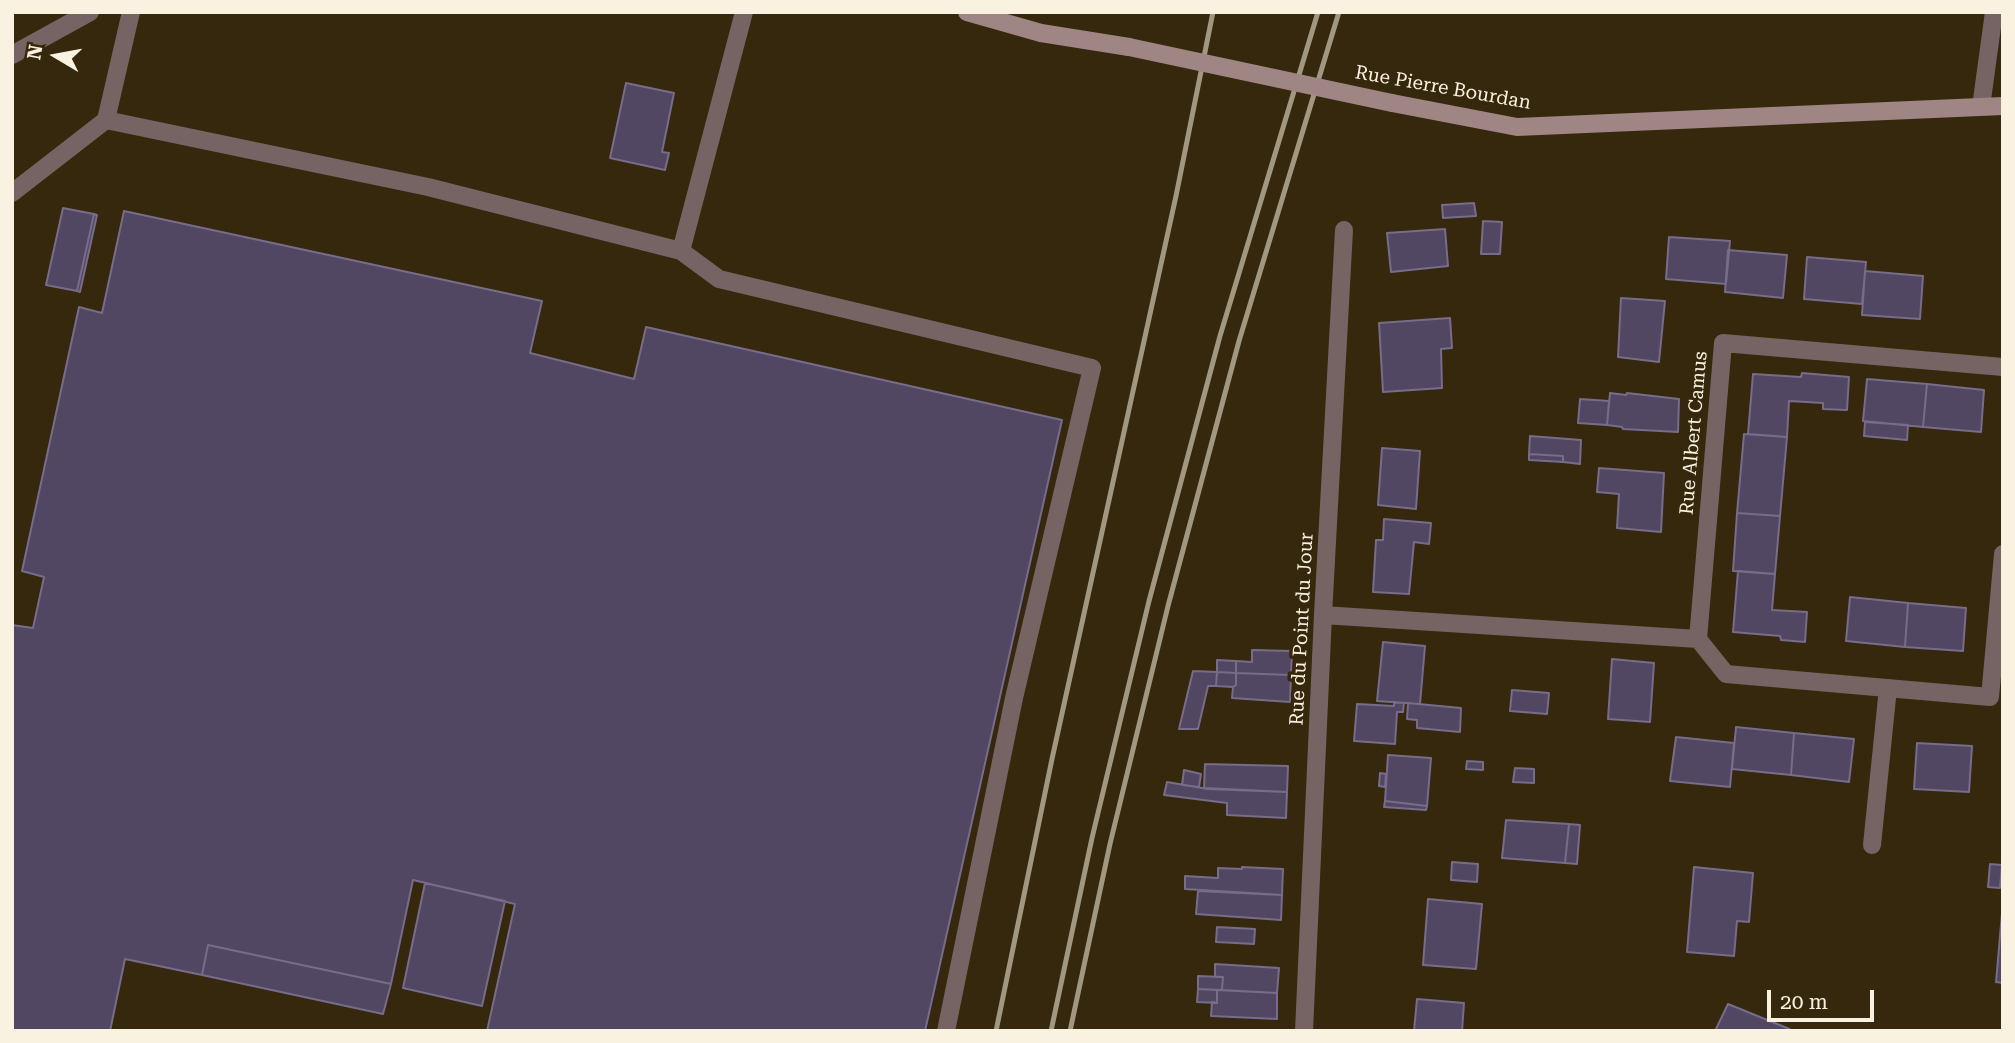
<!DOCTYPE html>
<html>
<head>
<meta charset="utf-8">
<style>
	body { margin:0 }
	#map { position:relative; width:2015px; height:1043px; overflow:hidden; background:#35280c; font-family:"Roboto Serif",serif }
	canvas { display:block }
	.frame { position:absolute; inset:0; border:14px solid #faf2e1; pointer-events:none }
	.north { position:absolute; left:21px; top:21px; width:70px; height:70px; -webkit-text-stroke:5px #35280c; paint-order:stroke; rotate:280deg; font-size:19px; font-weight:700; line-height:28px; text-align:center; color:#faf2e1 }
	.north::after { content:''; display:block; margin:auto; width:24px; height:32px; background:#faf2e1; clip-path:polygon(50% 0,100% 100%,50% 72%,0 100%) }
	.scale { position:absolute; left:1767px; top:990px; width:107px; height:32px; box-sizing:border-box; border:4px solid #faf2e1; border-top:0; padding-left:9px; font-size:21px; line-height:24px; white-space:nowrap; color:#faf2e1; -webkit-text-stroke:5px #35280c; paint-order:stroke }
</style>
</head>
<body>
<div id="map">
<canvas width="2015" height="1043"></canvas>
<div class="frame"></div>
<div class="north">N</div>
<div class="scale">20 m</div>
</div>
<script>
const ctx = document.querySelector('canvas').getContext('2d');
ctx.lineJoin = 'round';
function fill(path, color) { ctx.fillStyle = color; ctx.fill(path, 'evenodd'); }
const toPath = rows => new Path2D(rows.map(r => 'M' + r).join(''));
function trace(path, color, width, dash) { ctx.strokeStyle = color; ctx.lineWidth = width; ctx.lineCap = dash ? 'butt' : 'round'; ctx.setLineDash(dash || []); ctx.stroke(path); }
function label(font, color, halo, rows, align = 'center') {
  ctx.font = font + ' "Roboto Serif",serif'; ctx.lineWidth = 7; ctx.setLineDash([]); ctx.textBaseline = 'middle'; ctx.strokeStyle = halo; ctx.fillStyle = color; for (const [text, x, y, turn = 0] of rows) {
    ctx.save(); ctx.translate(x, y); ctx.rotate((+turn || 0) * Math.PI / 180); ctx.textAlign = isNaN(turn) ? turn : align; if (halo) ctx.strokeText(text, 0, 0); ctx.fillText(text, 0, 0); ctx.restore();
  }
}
const building = toPath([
	[626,83,674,93,662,152,669,153,665,170,610,158,626,83],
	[1474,203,1476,216,1443,218,1442,205,1474,203],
	[63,208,94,214,77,291,46,285,63,208],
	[124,211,542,301,530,353,634,379,646,327,1062,420,925,1031,487,1031,515,904,413,880,391,984,208,945,202,975,125,959,110,1031,12,1031,12,625,33,628,44,577,22,571,79,307,102,313,124,211],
	[94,214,97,215,80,292,77,291,94,214],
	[1483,221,1502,222,1500,254,1481,254,1483,221],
	[1445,229,1448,266,1391,272,1387,233,1445,229],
	[1669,237,1730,241,1726,284,1666,279,1669,237],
	[1728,250,1787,255,1783,298,1725,292,1728,250],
	[1807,257,1866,262,1862,304,1804,299,1807,257],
	[1865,271,1923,276,1920,319,1862,315,1865,271],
	[1621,298,1665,301,1659,362,1618,357,1621,298],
	[1450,318,1452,348,1441,349,1442,388,1383,392,1379,323,1450,318],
	[1802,373,1849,377,1847,410,1823,409,1823,403,1789,401,1787,437,1748,434,1753,374,1801,377,1802,373],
	[1867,379,1927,384,1923,427,1863,421,1867,379],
	[1927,384,1984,390,1981,432,1923,427,1927,384],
	[1610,393,1626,395,1627,393,1679,399,1678,432,1623,429,1622,427,1607,425,1610,393],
	[1580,399,1609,401,1607,425,1578,423,1580,399],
	[1865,422,1908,425,1907,440,1864,436,1865,422],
	[1744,434,1787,437,1780,516,1737,513,1744,434],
	[1530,436,1581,440,1580,464,1563,462,1563,456,1529,454,1530,436],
	[1382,448,1420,451,1416,509,1378,505,1382,448],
	[1529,454,1563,456,1563,462,1529,460,1529,454],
	[1599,468,1664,473,1661,532,1617,528,1619,494,1597,492,1599,468],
	[1737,513,1780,516,1775,574,1733,571,1737,513],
	[1384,519,1431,523,1429,544,1414,542,1409,594,1373,592,1376,540,1383,540,1384,519],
	[1738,571,1775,574,1772,610,1807,612,1805,642,1781,640,1780,636,1733,632,1738,571],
	[1850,597,1908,603,1905,647,1846,641,1850,597],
	[1908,603,1966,608,1963,651,1905,647,1908,603],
	[1383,642,1425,646,1420,704,1377,701,1383,642],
	[1252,650,1292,651,1291,675,1236,673,1236,661,1252,662,1252,650],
	[1612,659,1654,663,1650,722,1608,719,1612,659],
	[1217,660,1236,661,1236,673,1217,672,1217,660],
	[1193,671,1217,672,1216,686,1208,686,1198,729,1179,729,1193,671],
	[1217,672,1236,673,1236,685,1233,687,1216,686,1217,672],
	[1236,673,1291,675,1290,702,1232,698,1233,687,1236,685,1236,673],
	[1512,690,1549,693,1547,714,1510,711,1512,690],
	[1394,702,1404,703,1403,712,1397,712,1395,744,1354,741,1357,704,1394,706,1394,702],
	[1408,703,1461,708,1460,732,1417,728,1417,720,1407,719,1408,703],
	[1736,727,1794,733,1791,775,1732,769,1736,727],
	[1794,733,1854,739,1849,782,1791,775,1794,733],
	[1676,737,1734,743,1730,787,1670,781,1676,737],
	[1917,743,1972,746,1969,792,1914,789,1917,743],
	[1388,755,1431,758,1427,806,1385,801,1388,755],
	[1467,761,1483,762,1483,770,1466,769,1467,761],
	[1205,764,1288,766,1287,792,1204,788,1205,764],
	[1515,768,1534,769,1534,783,1513,782,1515,768],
	[1184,770,1201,774,1199,787,1182,785,1184,770],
	[1380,773,1386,774,1385,787,1379,786,1380,773],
	[1167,782,1208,789,1287,792,1286,818,1227,815,1227,803,1164,795,1167,782],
	[1385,801,1427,806,1426,810,1384,807,1385,801],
	[1506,820,1569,824,1565,863,1502,858,1506,820],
	[1569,824,1580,825,1577,864,1565,863,1569,824],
	[1452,862,1478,864,1477,882,1451,880,1452,862],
	[1990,864,2002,865,2000,888,1988,887,1990,864],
	[1242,867,1283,869,1282,895,1185,889,1185,876,1218,878,1218,868,1242,869,1242,867],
	[1694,867,1753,873,1749,922,1737,921,1734,956,1687,952,1694,867],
	[425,883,505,901,482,1006,403,988,425,883],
	[1198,891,1282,895,1281,920,1196,914,1198,891],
	[1428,899,1482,904,1476,969,1423,965,1428,899],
	[2003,902,2003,983,1996,982,2003,902],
	[1217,927,1255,929,1254,944,1216,942,1217,927],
	[208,945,391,984,383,1014,202,975,208,945],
	[1215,964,1279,968,1277,993,1222,990,1223,977,1215,977,1215,964],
	[1198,976,1223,977,1222,990,1198,989,1198,976],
	[1198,989,1217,990,1217,1003,1197,1002,1198,989],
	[1217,990,1277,993,1277,1019,1211,1016,1212,1002,1217,1003,1217,990],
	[1417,999,1464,1003,1462,1031,1414,1031,1417,999],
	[1728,1004,1787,1028,1793,1031,1715,1031,1728,1004]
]);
fill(building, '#514763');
trace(building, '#776c8a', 2);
trace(toPath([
	[131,12,106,120,428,187,681,251,719,279,1092,368,1014,698,946,1031],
	[12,55,90,12],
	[12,193,106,120],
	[681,251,744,12]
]), '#756463', 18);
trace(toPath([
	[1981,107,1994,12],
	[2003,367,1723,343,1698,639,1726,674,1990,697,2003,554],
	[1323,615,1698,639],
	[1872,845,1888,688],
	[1304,1031,1323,615,1344,230]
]), '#756463', 18);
trace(toPath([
	[967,12,1041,33,1129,47],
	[1392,103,1517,127,2003,106]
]), '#9f8583', 18);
trace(toPath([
	[996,1031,1052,759,1176,196,1213,12],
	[1051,1031,1092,838,1149,601,1220,336,1318,12],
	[1070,1031,1110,844,1168,606,1239,341,1339,12]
]), '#a29882', 5);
trace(toPath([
	[1129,47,1392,103]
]), '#9f8583', 18);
label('19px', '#faf2e1', '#35280c', [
	["Rue Pierre Bourdan",1443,88,10],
	["Rue Albert Camus",1694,433,-85],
	["Rue du Point du Jour",1302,629,-87]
]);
</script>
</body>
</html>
